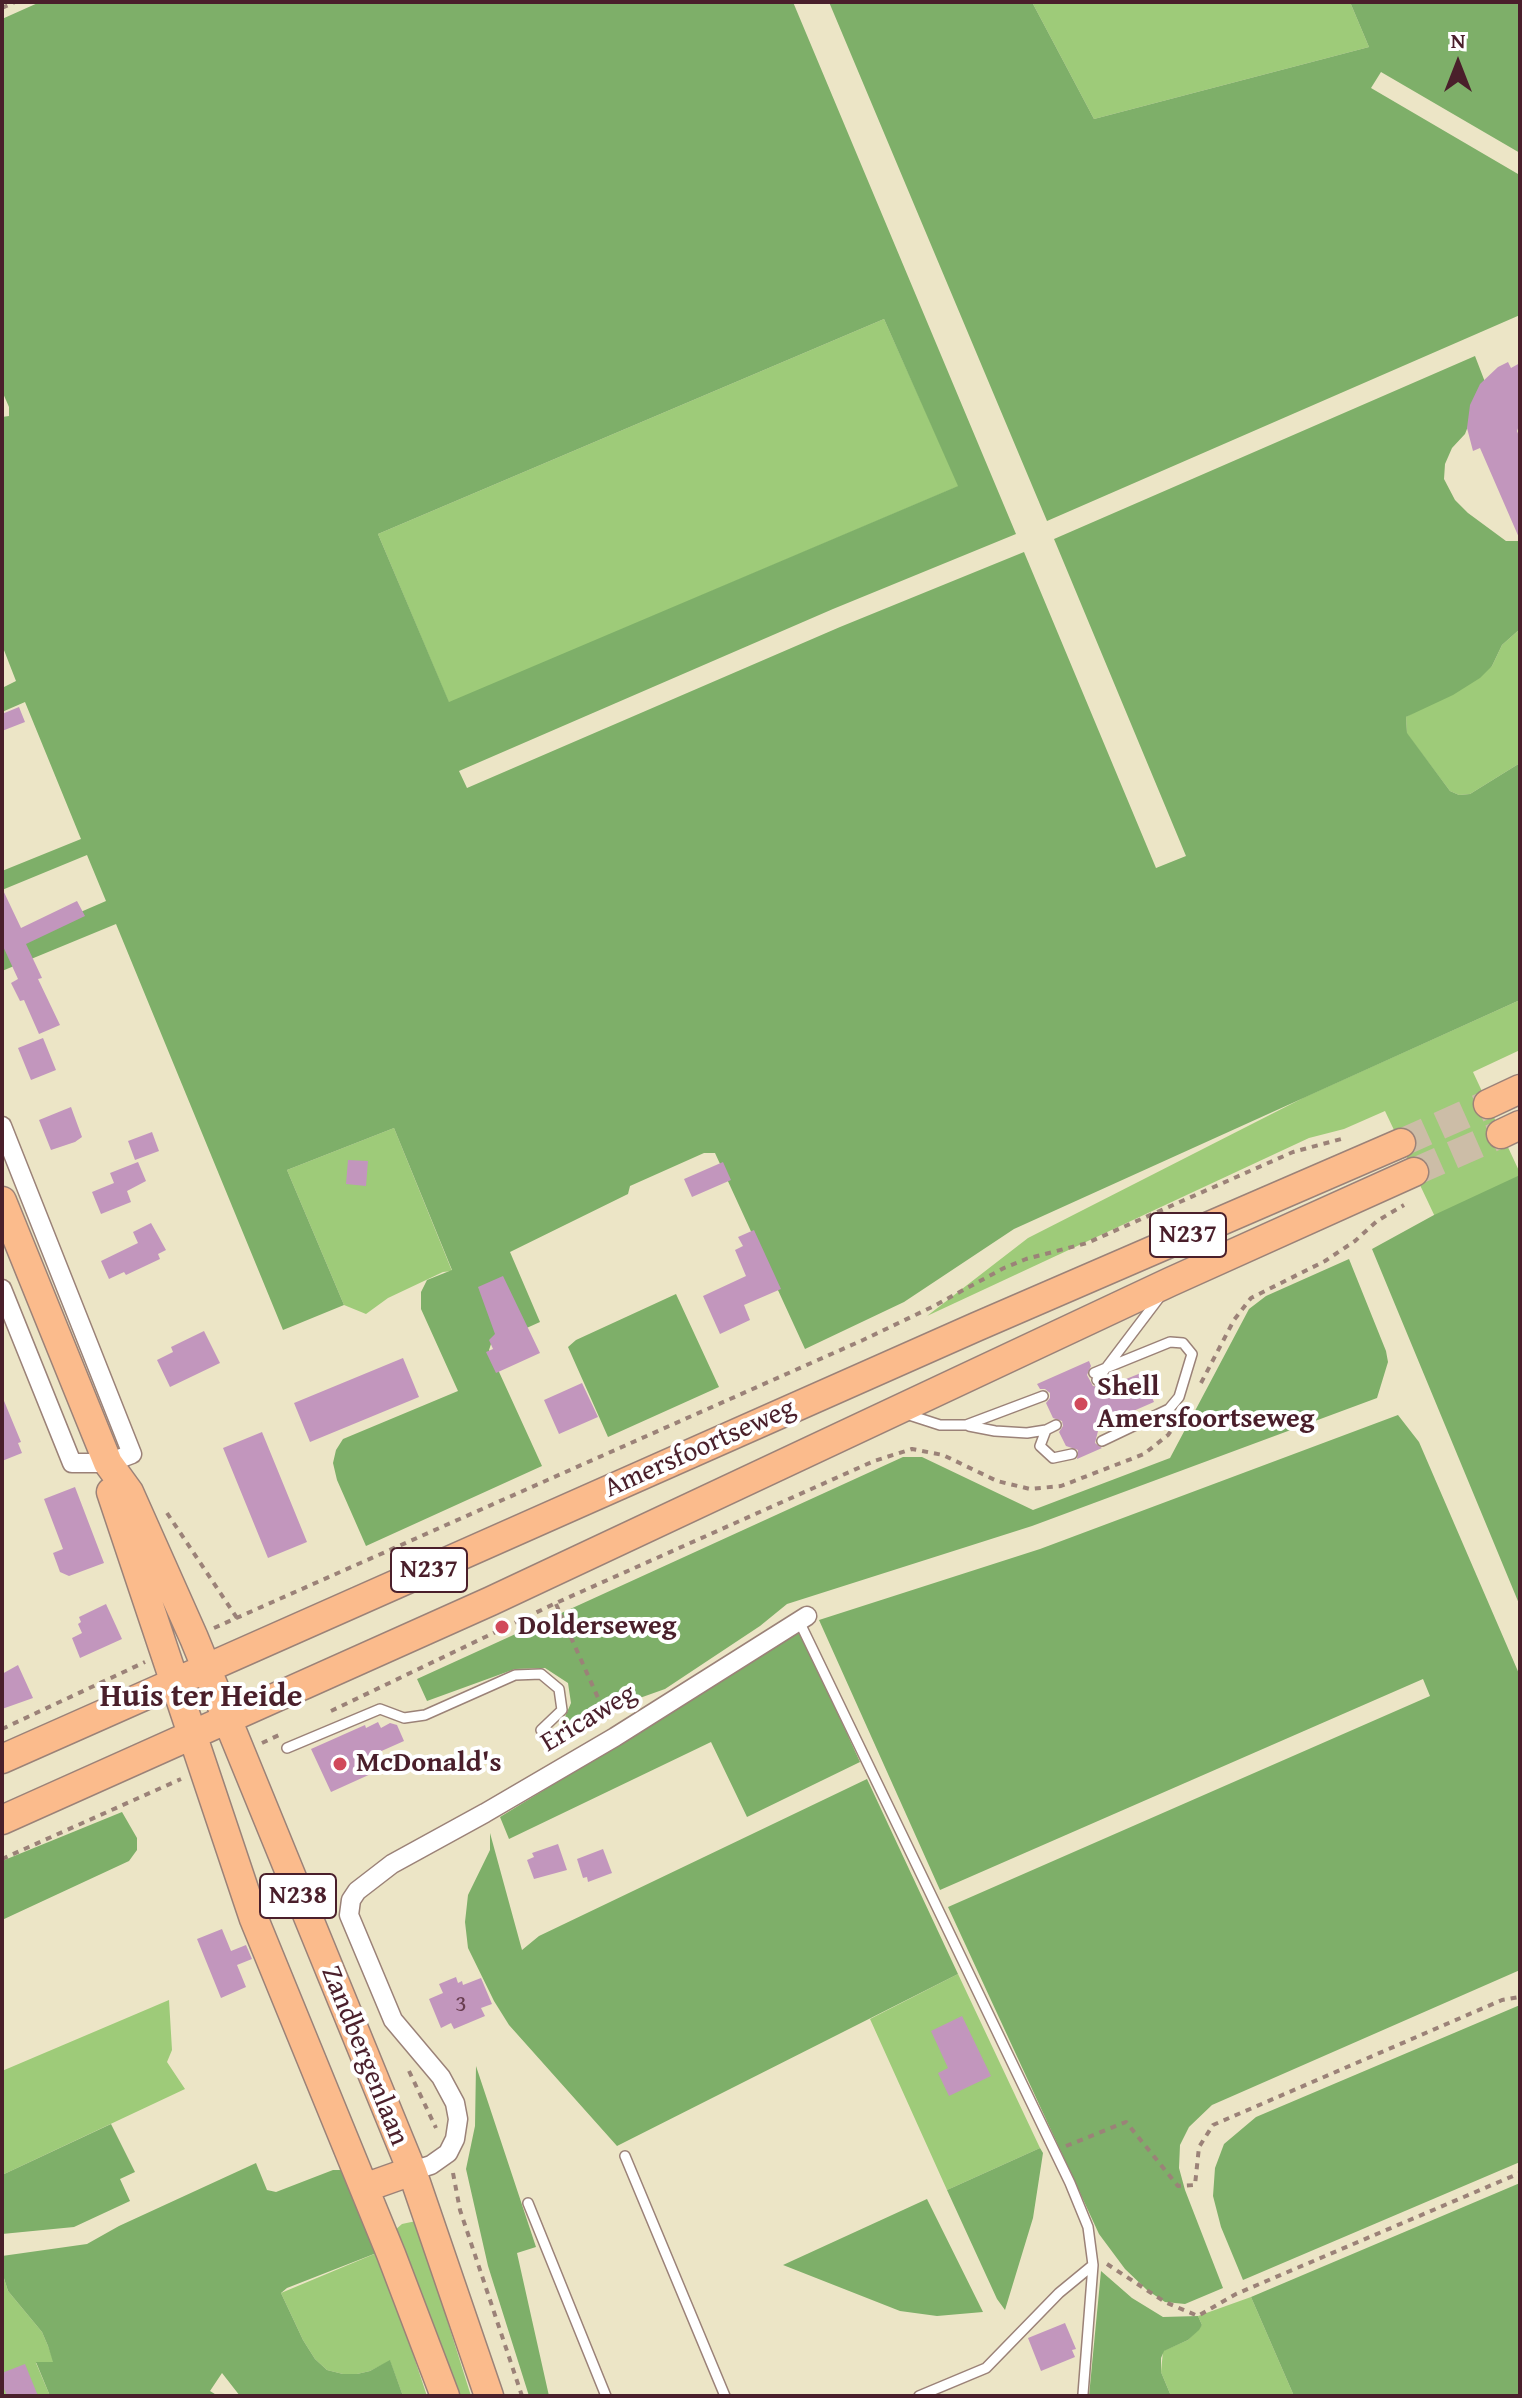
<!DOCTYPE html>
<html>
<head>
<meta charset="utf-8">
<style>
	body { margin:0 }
	#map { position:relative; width:1522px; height:2398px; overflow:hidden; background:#ece5c6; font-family:"Gentium Book Plus",serif }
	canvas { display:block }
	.frame { position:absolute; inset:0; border:4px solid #4a1f2b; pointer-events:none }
	.north { position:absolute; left:1418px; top:24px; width:80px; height:80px; -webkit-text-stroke:6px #fff; paint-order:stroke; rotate:0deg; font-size:22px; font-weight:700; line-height:32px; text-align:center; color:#4a1f2b }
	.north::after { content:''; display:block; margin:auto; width:28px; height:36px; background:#4a1f2b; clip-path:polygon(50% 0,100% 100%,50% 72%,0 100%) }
</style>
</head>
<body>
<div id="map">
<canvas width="1522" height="2398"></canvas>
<div class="frame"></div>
<div class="north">N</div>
</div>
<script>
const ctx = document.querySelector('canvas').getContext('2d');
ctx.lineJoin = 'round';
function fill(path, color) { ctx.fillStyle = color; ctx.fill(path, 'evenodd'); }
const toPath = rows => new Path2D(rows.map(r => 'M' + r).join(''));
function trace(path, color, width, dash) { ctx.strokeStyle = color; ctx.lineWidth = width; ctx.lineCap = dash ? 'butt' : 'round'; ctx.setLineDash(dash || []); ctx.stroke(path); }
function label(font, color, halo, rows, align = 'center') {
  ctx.font = font + ' "Gentium Book Plus",serif'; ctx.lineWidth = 8; ctx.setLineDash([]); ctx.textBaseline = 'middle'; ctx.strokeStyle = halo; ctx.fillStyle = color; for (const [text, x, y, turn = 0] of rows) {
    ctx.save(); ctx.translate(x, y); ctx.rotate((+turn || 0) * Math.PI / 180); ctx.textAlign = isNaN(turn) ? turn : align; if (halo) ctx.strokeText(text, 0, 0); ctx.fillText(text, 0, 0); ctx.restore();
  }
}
fill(toPath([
	[1032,2,1350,2,1369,47,1094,119],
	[884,319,959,486,449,703,378,534],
	[1520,629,1520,763,1470,794,1459,795,1450,791,1407,734,1406,717,1492,666,1502,645],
	[1520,1000,1520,1050,1473,1072,1520,1173,1520,1183,1437,1221,1385,1111,1344,1129,1309,1138,927,1316,1028,1238,1305,1097],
	[394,1128,452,1271,443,1272,388,1298,366,1314,344,1305,287,1170],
	[958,1974,1040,2148,947,2190,870,2019],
	[169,2000,172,2050,167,2062,185,2089,2,2175,2,2071],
	[416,2221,471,2396,450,2396,395,2230,402,2224],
	[379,2252,427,2396,403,2396,390,2361,370,2371,357,2374,343,2374,327,2370,315,2359,303,2340,281,2293],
	[2,2272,8,2291,42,2332,48,2346,54,2362,36,2363,50,2396,2,2396],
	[1251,2297,1294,2396,1171,2396,1161,2372,1163,2351,1188,2340,1202,2325,1198,2316]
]), '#9ecb79');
fill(toPath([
	[40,2,793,2,1016,534,833,609,459,771,467,788,840,627,1024,552,1156,868,1186,856,1054,539,1475,356,1485,382,1465,434,1452,448,1445,464,1444,479,1455,500,1468,513,1506,541,1520,541,1520,629,1502,645,1492,666,1480,678,1453,695,1406,717,1407,733,1450,791,1459,795,1470,794,1520,763,1520,1000,1014,1229,904,1302,805,1349,715,1153,704,1153,630,1186,628,1194,510,1252,540,1322,491,1344,489,1350,542,1466,366,1546,337,1480,333,1463,336,1450,343,1439,458,1391,421,1309,421,1292,427,1280,452,1270,394,1128,287,1170,344,1305,283,1330,116,924,2,971,2,946,106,901,87,855,2,890,2,871,81,839,25,702,2,712,2,688,16,681,2,645,2,417,9,416,9,407,2,391,2,19],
	[884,319,958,486,449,702,378,534],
	[829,2,1032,2,1094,119,1369,47,1350,2,1520,2,1520,153,1381,72,1371,88,1518,174,1520,315,1047,521],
	[1520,1175,1520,1606,1372,1249,1434,1215],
	[1349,1259,1386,1351,1388,1362,1377,1398,1032,1526,787,1604,760,1626,665,1689,561,1726,571,1703,568,1683,545,1668,515,1669,427,1701,417,1679,903,1457,922,1457,1033,1510,1170,1458,1249,1309,1266,1296],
	[676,1294,719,1387,608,1437,568,1347,576,1340],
	[1398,1415,1419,1442,1520,1676,1520,1970,1212,2105,1189,2127,1180,2145,1179,2168,1185,2190,1223,2288,1185,2304,1165,2302,1147,2290,1125,2269,1099,2234,948,1907,1430,1696,1423,1679,940,1890,819,1620,1040,1549],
	[798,1631,802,1635,860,1762,747,1817,711,1742,509,1839,500,1817,675,1710],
	[867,1779,958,1974,617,2146,509,2025,494,2001,468,1948,465,1922,468,1895,490,1850,490,1833,522,1950,539,1936],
	[122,1812,137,1838,137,1850,129,1861,2,1920,2,1861],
	[1520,2005,1520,2162,1243,2280,1221,2227,1213,2196,1215,2168,1224,2144,1256,2117],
	[476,2066,536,2247,517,2253,549,2396,529,2396,488,2266,466,2169,475,2126],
	[111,2124,135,2172,120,2179,130,2201,74,2227,2,2234,2,2175],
	[1040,2148,1043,2153,1033,2218,1005,2310,997,2299,947,2190],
	[256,2163,267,2190,276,2192,333,2170,341,2170,354,2178,379,2252,287,2288,281,2293,303,2340,315,2359,327,2370,343,2374,357,2374,370,2371,390,2360,403,2396,240,2396,222,2373,210,2391,218,2396,50,2396,36,2362,53,2362,48,2346,42,2332,8,2291,2,2272,2,2256,87,2244,119,2226],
	[1520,2183,1520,2396,1294,2396,1251,2297],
	[927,2199,983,2312,937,2316,900,2311,783,2265],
	[1101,2271,1132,2298,1163,2317,1198,2316,1202,2325,1199,2330,1188,2340,1164,2351,1161,2358,1161,2372,1171,2396,1089,2396]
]), '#7eaf69');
fill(toPath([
	[1508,362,1511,368,1520,363,1520,423,1517,431,1520,439,1520,540,1480,448,1473,451,1467,428,1470,405,1480,384,1498,367],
	[19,707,25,722,2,731,2,714],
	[2,888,21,928,77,901,85,916,26,944,42,978,38,979,60,1025,39,1034,24,1000,20,1001,11,983,18,979,2,944],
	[43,1038,56,1070,31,1080,18,1048],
	[71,1107,82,1137,75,1142,51,1150,39,1120],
	[152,1132,159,1151,135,1160,128,1141],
	[348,1160,368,1161,366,1186,346,1184],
	[138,1162,146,1181,127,1191,131,1202,101,1214,92,1192,114,1183,110,1173],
	[723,1162,731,1180,692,1197,684,1179],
	[151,1223,166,1250,158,1254,160,1259,126,1275,124,1272,109,1279,101,1261,138,1243,133,1232],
	[754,1230,781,1289,744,1305,750,1320,720,1334,703,1296,746,1276,735,1250,743,1246,738,1237],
	[503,1276,540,1353,496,1373,486,1352,493,1349,489,1340,495,1334,478,1287],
	[204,1331,220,1363,170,1387,157,1360,173,1352,171,1347],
	[403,1358,419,1397,310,1442,294,1403],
	[1089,1361,1091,1366,1087,1375,1093,1386,1100,1387,1101,1389,1141,1373,1154,1402,1115,1419,1117,1423,1098,1431,1095,1443,1102,1448,1077,1459,1078,1450,1066,1446,1059,1432,1063,1426,1062,1421,1053,1418,1046,1403,1050,1398,1050,1393,1045,1389,1040,1389,1037,1384],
	[582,1383,598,1417,559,1434,544,1400],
	[2,1396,21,1442,18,1443,22,1453,2,1461],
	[262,1432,307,1542,268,1558,223,1448],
	[75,1487,104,1563,69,1576,60,1572,53,1553,63,1549,44,1499],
	[106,1604,122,1639,80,1658,72,1638,82,1633,78,1624,81,1622,79,1617],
	[18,1665,33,1698,2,1709,2,1674],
	[378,1722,381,1728,390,1723,397,1725,404,1741,377,1753,384,1768,331,1792,311,1749,365,1725,366,1728],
	[558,1844,567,1870,534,1879,527,1860,534,1857,532,1853],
	[603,1849,612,1873,588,1882,587,1877,583,1878,577,1859],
	[222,1929,231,1951,246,1945,252,1959,237,1965,246,1987,221,1998,197,1939],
	[456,1977,458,1983,462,1981,463,1985,481,1978,492,2004,481,2008,485,2016,454,2029,451,2023,441,2028,429,1999,443,1993,439,1984],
	[962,2016,991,2076,949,2096,938,2073,948,2068,931,2031],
	[1065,2323,1076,2349,1072,2350,1075,2357,1041,2371,1028,2338],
	[25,2364,38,2396,7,2396,2,2383,2,2373]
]), '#c296bd');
trace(toPath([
	[1401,1143,1488,1104],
	[1414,1172,1501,1134]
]), '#ccbda7', 28, [28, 14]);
const service = toPath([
	[1094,1373,1106,1368,1159,1298],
	[1097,1380,1106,1368,1170,1342,1183,1343,1192,1354,1179,1397,1169,1409,1102,1441],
	[906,1414,940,1425,966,1425,1043,1396],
	[969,1426,995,1431,1027,1433,1046,1430,1056,1425],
	[1046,1430,1040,1446,1053,1458,1072,1454],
	[799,1621,1070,2183,1088,2227,1093,2265,1083,2394],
	[287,1748,380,1709,404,1718,425,1715,515,1675,541,1674,559,1689,562,1710,541,1730],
	[625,2156,725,2396],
	[528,2203,606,2396],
	[919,2396,986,2368,1059,2293,1093,2265]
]);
const minor = toPath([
	[2,1126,132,1454,108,1463,72,1463,2,1289],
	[412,2171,431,2165,448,2153,455,2139,458,2119,455,2103,441,2077,393,2020,349,1915,351,1900,357,1891,392,1864,485,1813,615,1737,807,1616]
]);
const primary = toPath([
	[1488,1104,1520,1089],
	[1501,1134,1520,1125],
	[2,1201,108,1463,129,1492,194,1638,412,2171,489,2396],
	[111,1492,254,1919,391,2254,445,2396],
	[2,1759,976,1327,1401,1143],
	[2,1820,491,1601,1170,1282,1414,1172],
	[364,2188,412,2171]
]);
trace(service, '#9b8278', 12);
trace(minor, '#9b8278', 21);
trace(primary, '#9b8278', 31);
trace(toPath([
	[2,8,15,2],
	[1201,1383,1234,1320,1251,1298,1325,1261,1355,1241,1377,1221,1404,1205],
	[167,1513,237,1618],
	[556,1604,608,1720],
	[214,1628,863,1340,932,1307,1004,1268,1026,1259,1087,1243,1293,1152,1345,1138],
	[331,1711,556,1603,874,1461,912,1449,943,1455,997,1481,1030,1489,1061,1486,1144,1454,1168,1435,1178,1421],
	[2,1729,145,1662],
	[262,1743,279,1735],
	[2,1859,181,1779],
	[409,2071,436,2128],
	[1066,2146,1126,2122,1178,2186,1195,2185,1199,2147,1213,2125,1502,2000,1520,1997],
	[453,2173,460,2210,522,2396],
	[1107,2264,1165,2302,1198,2316,1236,2294,1520,2173]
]), '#9b8278', 4, [6, 6]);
trace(service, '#fff', 9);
trace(minor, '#fff', 18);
trace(primary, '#fbbb8c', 28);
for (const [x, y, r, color] of [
	[1081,1404,8,"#d1495b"],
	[502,1627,8,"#d1495b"],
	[340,1764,8,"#d1495b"]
]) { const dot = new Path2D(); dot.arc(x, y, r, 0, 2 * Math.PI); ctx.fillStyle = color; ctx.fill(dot); trace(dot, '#fff', 3); }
label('24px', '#683d50', null, [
	["3",461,2005]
]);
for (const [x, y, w] of [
	[1188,1235,76],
	[429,1570,76],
	[298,1896,76]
]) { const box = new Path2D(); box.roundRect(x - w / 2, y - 22, w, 44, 6); ctx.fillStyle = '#fff'; ctx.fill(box); trace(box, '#4a1f2b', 2); }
label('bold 26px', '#4a1f2b', null, [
	["N237",1188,1235],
	["N237",429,1570],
	["N238",298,1896]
]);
label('bold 28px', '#4a1f2b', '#fff', [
	["Shell",1097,1388],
	["Amersfoortseweg",1097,1420],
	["Dolderseweg",518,1627],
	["McDonald's",356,1764]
], 'left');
label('28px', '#4a1f2b', '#fff', [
	["Amersfoortseweg",700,1449,-24],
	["Ericaweg",589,1719,-31],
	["Zandbergenlaan",364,2056,68]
]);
label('bold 32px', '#4a1f2b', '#fff', [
	["Huis ter Heide",201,1698]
]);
</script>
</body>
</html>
